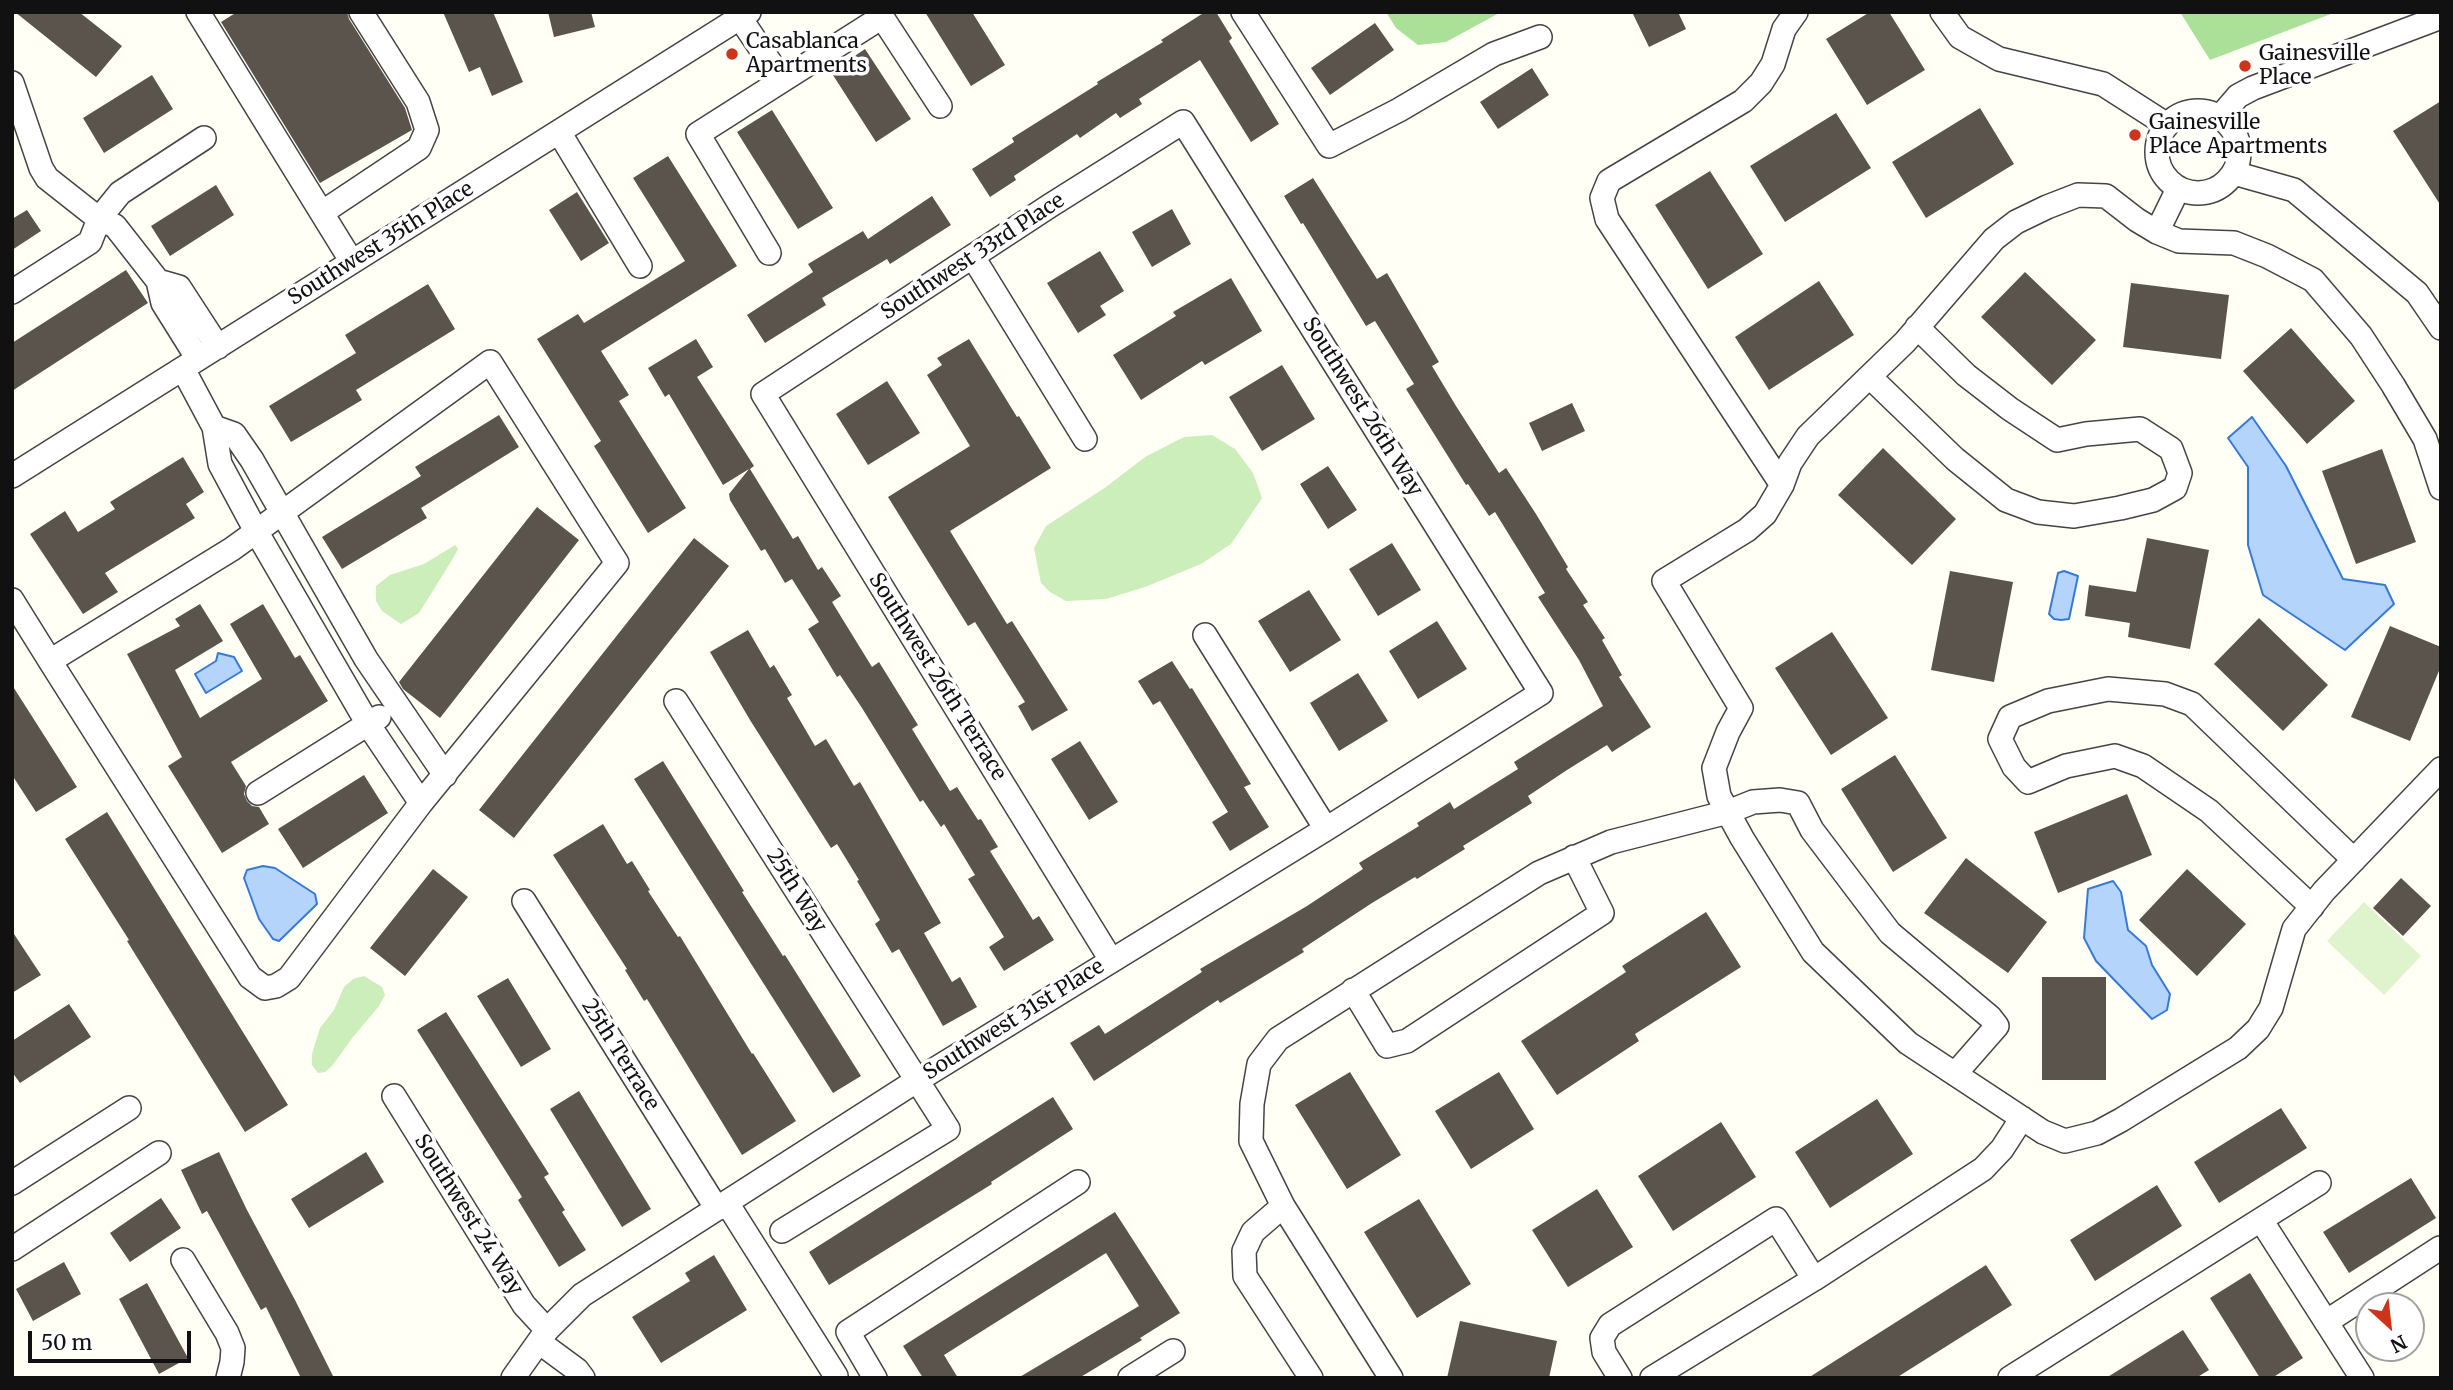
<!DOCTYPE html>
<html>
<head>
<meta charset="utf-8">
<style>
	body { margin:0 }
	#map { position:relative; width:2453px; height:1390px; overflow:hidden; background:#fffff5; font-family:Merriweather,serif }
	canvas { display:block }
	.frame { position:absolute; inset:0; border:14px solid #111; pointer-events:none }
	.north { position:absolute; left:2355px; top:1292px; width:70px; height:70px; box-sizing:border-box; background:#fff; border:2px solid #a0a0a0; border-radius:50%; rotate:153deg; font-size:19px; font-weight:700; line-height:28px; text-align:center; color:#111 }
	.north::after { content:''; display:block; margin:auto; width:24px; height:32px; background:#ce341c; clip-path:polygon(50% 0,100% 100%,50% 72%,0 100%) }
	.scale { position:absolute; left:28px; top:1331px; width:163px; height:32px; box-sizing:border-box; border:4px solid #111; border-top:0; padding-left:9px; font-size:21px; line-height:24px; white-space:nowrap; color:#111; -webkit-text-stroke:5px #fff; paint-order:stroke }
</style>
</head>
<body>
<div id="map">
<canvas width="2453" height="1390"></canvas>
<div class="frame"></div>
<div class="north">N</div>
<div class="scale">50 m</div>
</div>
<script>
const ctx = document.querySelector('canvas').getContext('2d');
ctx.lineJoin = 'round';
function fill(path, color) { ctx.fillStyle = color; ctx.fill(path, 'evenodd'); }
const toPath = rows => new Path2D(rows.map(r => 'M' + r).join(''));
function trace(path, color, width, dash) { ctx.strokeStyle = color; ctx.lineWidth = width; ctx.lineCap = dash ? 'butt' : 'round'; ctx.setLineDash(dash || []); ctx.stroke(path); }
function label(font, color, halo, rows, align = 'center') {
  ctx.font = font + ' Merriweather,serif'; ctx.lineWidth = 7; ctx.setLineDash([]); ctx.textBaseline = 'middle'; ctx.strokeStyle = halo; ctx.fillStyle = color; for (const [text, x, y, turn = 0] of rows) {
    ctx.save(); ctx.translate(x, y); ctx.rotate((+turn || 0) * Math.PI / 180); ctx.textAlign = isNaN(turn) ? turn : align; if (halo) ctx.strokeText(text, 0, 0); ctx.fillText(text, 0, 0); ctx.restore();
  }
}
fill(toPath([
	[1212,435,1235,449,1253,473,1262,498,1231,544,1201,564,1145,587,1106,599,1066,601,1050,592,1041,583,1034,548,1046,526,1106,487,1145,457,1184,437],
	[455,545,458,549,452,560,419,613,401,624,382,611,376,601,376,586,390,575,424,564],
	[364,976,382,987,385,995,379,1006,353,1037,332,1066,325,1072,318,1073,312,1065,312,1054,320,1028,334,1010,344,987,353,979]
]), '#cbeeba');
fill(toPath([
	[1386,12,1501,12,1446,42,1418,45,1396,28],
	[2180,12,2336,12,2210,60]
]), '#abe098');
fill(toPath([
	[2364,902,2421,956,2384,995,2327,941]
]), '#dff4cc');
const water = toPath([
	[2252,417,2286,466,2343,579,2385,585,2394,604,2345,650,2263,595,2248,545,2248,467,2228,438,2252,417],
	[2064,571,2078,576,2069,619,2061,620,2054,619,2049,614,2058,573,2064,571],
	[218,653,234,657,242,671,206,693,195,674,216,661,218,653],
	[263,866,275,868,315,894,317,904,279,941,273,939,259,919,244,878,247,870,263,866],
	[2113,881,2121,892,2128,930,2146,946,2152,965,2170,994,2167,1010,2152,1019,2096,961,2084,938,2088,889,2113,881]
]);
fill(water, '#b5d4fb');
trace(water, '#357ad8', 2);
fill(toPath([
	[15,12,79,12,122,46,96,77],
	[237,12,347,12,349,19,405,108,412,130,320,183,221,22],
	[443,12,493,12,523,82,492,96,480,67,469,72],
	[548,12,591,12,595,27,554,37],
	[925,12,972,12,1005,65,971,86],
	[1205,12,1216,12,1232,38,1229,41,1279,124,1251,142,1200,60,1139,99,1142,104,1120,118,1116,113,1080,138,1077,134,1014,176,1016,180,990,197,972,169,1014,142,1012,138,1098,84,1097,82,1163,42,1161,40],
	[1632,12,1678,12,1686,29,1649,47],
	[1870,12,1889,12,1925,70,1867,105,1826,39],
	[1375,23,1394,50,1330,95,1311,68],
	[865,49,911,119,876,142,831,72],
	[1532,68,1549,95,1498,129,1480,102],
	[152,75,173,109,104,153,83,118],
	[2441,101,2441,206,2393,131],
	[1980,108,2014,164,1926,218,1892,162],
	[772,110,833,208,798,229,737,132],
	[1836,113,1871,168,1785,222,1750,166],
	[668,156,737,266,601,351,629,395,619,401,686,508,648,533,594,446,601,441,537,339,578,314,584,323,685,261,633,178],
	[1710,171,1763,254,1708,289,1655,205],
	[1313,178,1377,279,1387,273,1439,362,1432,366,1456,406,1499,473,1506,468,1536,514,1568,567,1566,569,1588,602,1583,605,1605,638,1602,640,1622,675,1619,677,1651,727,1612,752,1607,745,1567,770,1528,796,1532,803,1463,846,1465,849,1417,879,1415,877,1372,903,1302,949,1304,952,1220,1003,1218,1000,1094,1081,1070,1043,1099,1025,1105,1034,1202,972,1200,969,1307,906,1363,869,1359,863,1419,826,1417,823,1450,802,1454,809,1518,769,1514,762,1603,706,1579,660,1538,597,1545,593,1495,512,1489,516,1468,484,1466,485,1406,389,1414,384,1375,321,1366,326,1303,223,1301,224,1284,196],
	[216,185,234,215,170,256,151,226],
	[577,192,609,243,581,261,549,210],
	[932,196,951,225,890,264,887,259,822,298,826,305,765,343,747,315,813,272,808,264,863,231,868,239],
	[1172,209,1191,244,1152,267,1132,232],
	[27,210,41,231,12,250,12,219],
	[1100,251,1124,291,1100,306,1106,315,1078,333,1047,283],
	[126,270,148,303,12,391,12,343],
	[2025,272,2096,340,2052,385,1981,317],
	[1231,278,1262,331,1205,365,1202,361,1141,400,1113,355,1176,316,1173,312],
	[1819,281,1854,335,1769,390,1735,337],
	[2131,283,2229,295,2221,359,2123,347],
	[428,284,455,329,356,390,362,400,291,442,269,406,356,353,345,335],
	[2291,328,2355,401,2307,444,2243,371],
	[696,339,713,367,697,377,754,466,750,469,793,539,798,536,818,570,822,567,841,596,832,602,872,667,879,662,918,725,912,729,950,791,957,787,978,820,981,819,998,847,990,851,1033,920,1039,916,1054,940,1004,971,989,947,1004,937,968,879,975,875,944,824,941,827,923,800,920,802,862,708,840,675,837,677,808,629,819,622,792,579,785,583,765,549,761,551,730,500,729,494,749,469,723,485,669,394,665,397,648,368],
	[969,339,1017,417,1019,416,1051,468,950,531,1007,624,1012,621,1068,710,1032,731,1018,706,1025,702,975,622,968,626,888,497,970,446,927,375,942,365,937,358],
	[1282,365,1315,419,1262,451,1229,397],
	[887,381,920,433,868,465,836,414],
	[1572,403,1585,431,1542,451,1529,423],
	[499,415,519,447,421,508,427,518,342,569,322,537,421,476,415,467],
	[1883,448,1956,519,1912,565,1838,495],
	[2382,449,2416,542,2356,564,2322,471],
	[183,457,204,492,186,504,195,518,105,573,118,592,83,614,30,534,65,511,78,532,115,509,110,502],
	[1328,466,1357,510,1328,529,1300,484],
	[537,507,579,540,440,718,403,689,399,682],
	[694,538,729,566,514,838,479,810],
	[2147,538,2209,550,2190,649,2128,637,2130,623,2085,616,2089,585,2136,592],
	[1392,543,1421,590,1378,616,1349,569],
	[1950,571,2013,582,1994,682,1931,670],
	[1309,590,1341,640,1290,672,1258,621],
	[200,604,223,641,175,670,200,718,262,679,230,624,263,604,295,658,300,655,328,701,231,762,246,786,244,794,247,801,252,806,259,807,269,824,222,853,168,766,182,757,127,654,180,626,175,619],
	[2259,618,2328,685,2283,731,2214,664],
	[1437,621,1467,669,1418,699,1389,651],
	[2390,626,2441,647,2441,666,2410,741,2351,717],
	[748,630,770,668,774,665,792,695,787,698,815,746,826,739,854,786,860,782,941,923,924,933,952,982,960,977,977,1007,943,1026,899,949,892,953,875,924,880,920,857,881,859,880,837,844,831,848,750,720,710,652],
	[1832,632,1888,718,1831,755,1775,668],
	[1172,661,1190,689,1192,688,1251,784,1244,787,1269,827,1230,851,1212,822,1228,812,1160,701,1153,705,1138,681],
	[1358,673,1388,721,1339,751,1310,703],
	[12,685,77,787,36,812,12,775],
	[1080,741,1118,802,1089,820,1051,759],
	[1895,755,1947,838,1893,872,1841,789],
	[663,761,744,891,742,892,783,956,785,955,861,1076,833,1093,634,779],
	[364,775,388,813,303,868,278,829],
	[2127,794,2152,855,2058,893,2034,832],
	[107,812,288,1105,245,1132,127,941,129,940,65,839],
	[603,824,627,864,632,861,650,890,648,891,678,937,680,936,752,1054,753,1053,796,1121,742,1155,647,999,644,1001,625,970,627,969,553,855],
	[1966,858,2047,922,2008,973,1924,913],
	[433,869,468,897,405,976,370,948],
	[2187,869,2246,924,2197,976,2139,920],
	[2401,878,2431,906,2403,936,2373,908],
	[1706,912,1741,967,1635,1034,1639,1041,1557,1095,1521,1041,1626,972,1622,966],
	[12,931,41,975,12,993],
	[2042,977,2106,977,2106,1080,2042,1080],
	[508,978,551,1049,521,1067,477,996],
	[69,1004,91,1037,20,1083,12,1072,12,1041],
	[446,1012,549,1174,544,1177,565,1210,562,1212,586,1250,559,1267,518,1200,522,1197,417,1030],
	[1350,1072,1401,1155,1347,1189,1295,1105],
	[1499,1072,1534,1129,1471,1169,1435,1111],
	[579,1091,651,1209,622,1227,550,1109],
	[1053,1097,1073,1129,991,1182,992,1184,829,1285,809,1252],
	[1877,1099,1913,1154,1830,1208,1795,1152],
	[2281,1108,2307,1148,2219,1203,2194,1162],
	[1721,1122,1756,1177,1673,1231,1638,1176],
	[219,1152,247,1210,295,1300,334,1378,301,1378,266,1307,261,1310,207,1211,202,1214,181,1170],
	[366,1152,384,1182,309,1228,291,1199],
	[2411,1178,2436,1218,2349,1273,2323,1232],
	[2157,1185,2182,1226,2095,1281,2070,1240],
	[1597,1189,1633,1247,1568,1287,1532,1230],
	[161,1198,181,1228,130,1262,110,1233],
	[1419,1199,1471,1284,1417,1318,1364,1232],
	[1115,1212,1180,1313,1140,1338,1142,1340,1079,1378,1018,1378,1139,1306,1106,1253,944,1355,958,1378,923,1378,903,1346],
	[714,1255,747,1310,661,1363,632,1317,690,1281,685,1273],
	[64,1262,81,1294,33,1321,16,1289],
	[1986,1265,2012,1305,1896,1378,1808,1378],
	[2250,1273,2303,1358,2272,1378,2260,1378,2210,1298],
	[147,1283,188,1358,159,1374,119,1299],
	[1460,1321,1557,1341,1549,1378,1447,1378],
	[2183,1330,2209,1370,2196,1378,2106,1378]
]), '#5b544c');
const minor = toPath([
	[198,12,352,262],
	[736,12,782,80],
	[1243,12,1329,146,1399,110,1494,54,1540,37],
	[1942,12,1960,37,1999,59,2103,84,2167,125],
	[12,83,41,168,47,178,99,219,115,226,158,281,163,303,198,359],
	'2157 152a41 41 0 1 1 82 0a41 41 0 1 1-82 0Z',
	[2220,117,2238,96,2253,88,2441,17],
	[559,132,640,266],
	[2234,173,2294,190,2417,293,2441,328],
	[323,212,419,148,427,130,418,102,361,12],
	[2157,232,2178,189],
	[769,253,698,134,882,17,940,106],
	[973,257,1085,439],
	[158,281,179,287,218,347],
	[12,292,90,242,99,219,120,193,204,138],
	[183,369,214,427,220,464,256,531,368,724,421,803],
	[1870,377,1955,459,2006,500,2038,512,2074,516,2120,508,2153,500,2175,488,2180,473,2171,449,2140,429,2086,434,2057,440,2010,409,1966,375,1917,327],
	[214,427,234,434,252,460,366,659,445,775],
	[12,476,749,12],
	[1782,485,1607,219,1602,198,1609,181,1743,101,1761,83,1773,64,1784,29,1796,12],
	[2441,488,2425,439,2393,385,2361,336,2313,280,2267,256,2234,243,2179,241,2157,232,2137,220,2106,196,2078,195,2047,207,2016,222,1994,239,1905,342,1808,436,1790,463,1782,485,1765,514,1747,530,1664,581,1741,708,1728,732,1714,768,1719,796,1742,838,1813,952,1908,1043,2043,1132,2065,1141,2097,1133,2121,1120,2238,1048,2258,1029,2271,1008,2294,929,2324,891,2441,769],
	[12,600,50,661,250,977,265,988,276,986,289,978,421,803,617,563,490,362,232,549,50,661],
	[1205,635,1326,829],
	[676,701,948,1129,782,1231],
	[258,793,379,717],
	[524,901,717,1209],
	[2312,907,2209,811,2143,766,2115,756,2066,766,2028,782,2014,767,2000,739,2010,717,2048,701,2108,689,2165,694,2192,704,2354,860],
	[1353,990,1387,1046,1407,1041,1602,913,1574,857],
	[394,1096,524,1305,547,1330],
	[12,1183,129,1108],
	[727,1203,836,1376],
	[1283,1206,1253,1232,1244,1251,1245,1276,1311,1378],
	[2261,1220,2362,1378],
	[12,1249,159,1153],
	[183,1260,227,1333,233,1348,232,1362,228,1378],
	[2326,1322,2440,1248],
	[539,1342,577,1370,583,1378],
	[513,1378,547,1330,582,1295,916,1081,1326,829,1541,693,1183,122,1051,205,763,394,1111,960],
	[875,1378,848,1332,1078,1182],
	[1130,1378,1173,1351],
	[1391,1378,1283,1206,1251,1141,1252,1104,1259,1064,1278,1039,1539,873,1611,842,1728,812,1753,802,1780,800,1798,803,1812,830,1890,933,1990,1017,1997,1026,1955,1074],
	[1620,1378,1604,1352,1602,1338,1610,1325,1776,1219,1814,1279],
	[1652,1378,1814,1279,1983,1169,2002,1149,2022,1118],
	[2010,1378,2319,1183]
]);
trace(minor, '#444', 26);
trace(minor, '#fff', 23);
for (const [x, y, r, color] of [
	[732,54,7,"#ce341c"],
	[2245,66,7,"#ce341c"],
	[2135,135,7,"#ce341c"]
]) { const dot = new Path2D(); dot.arc(x, y, r, 0, 2 * Math.PI); ctx.fillStyle = color; ctx.fill(dot); trace(dot, '#fff', 2.5); }
label('21px', '#111', '#fff', [
	["Casablanca",746,42],
	["Apartments",746,66],
	["Gainesville",2259,54],
	["Place",2259,78],
	["Gainesville",2149,123],
	["Place Apartments",2149,147]
], 'left');
label('21px', '#111', '#fff', [
	["Southwest 35th Place",381,244,-32],
	["Southwest 33rd Place",973,257,-33],
	["Southwest 26th Way",1362,407,58],
	["Southwest 26th Terrace",937,677,58],
	["25th Way",796,891,58],
	["Southwest 31st Place",1014,1020,-32],
	["25th Terrace",620,1055,58],
	["Southwest 24 Way",468,1215,58]
]);
</script>
</body>
</html>
